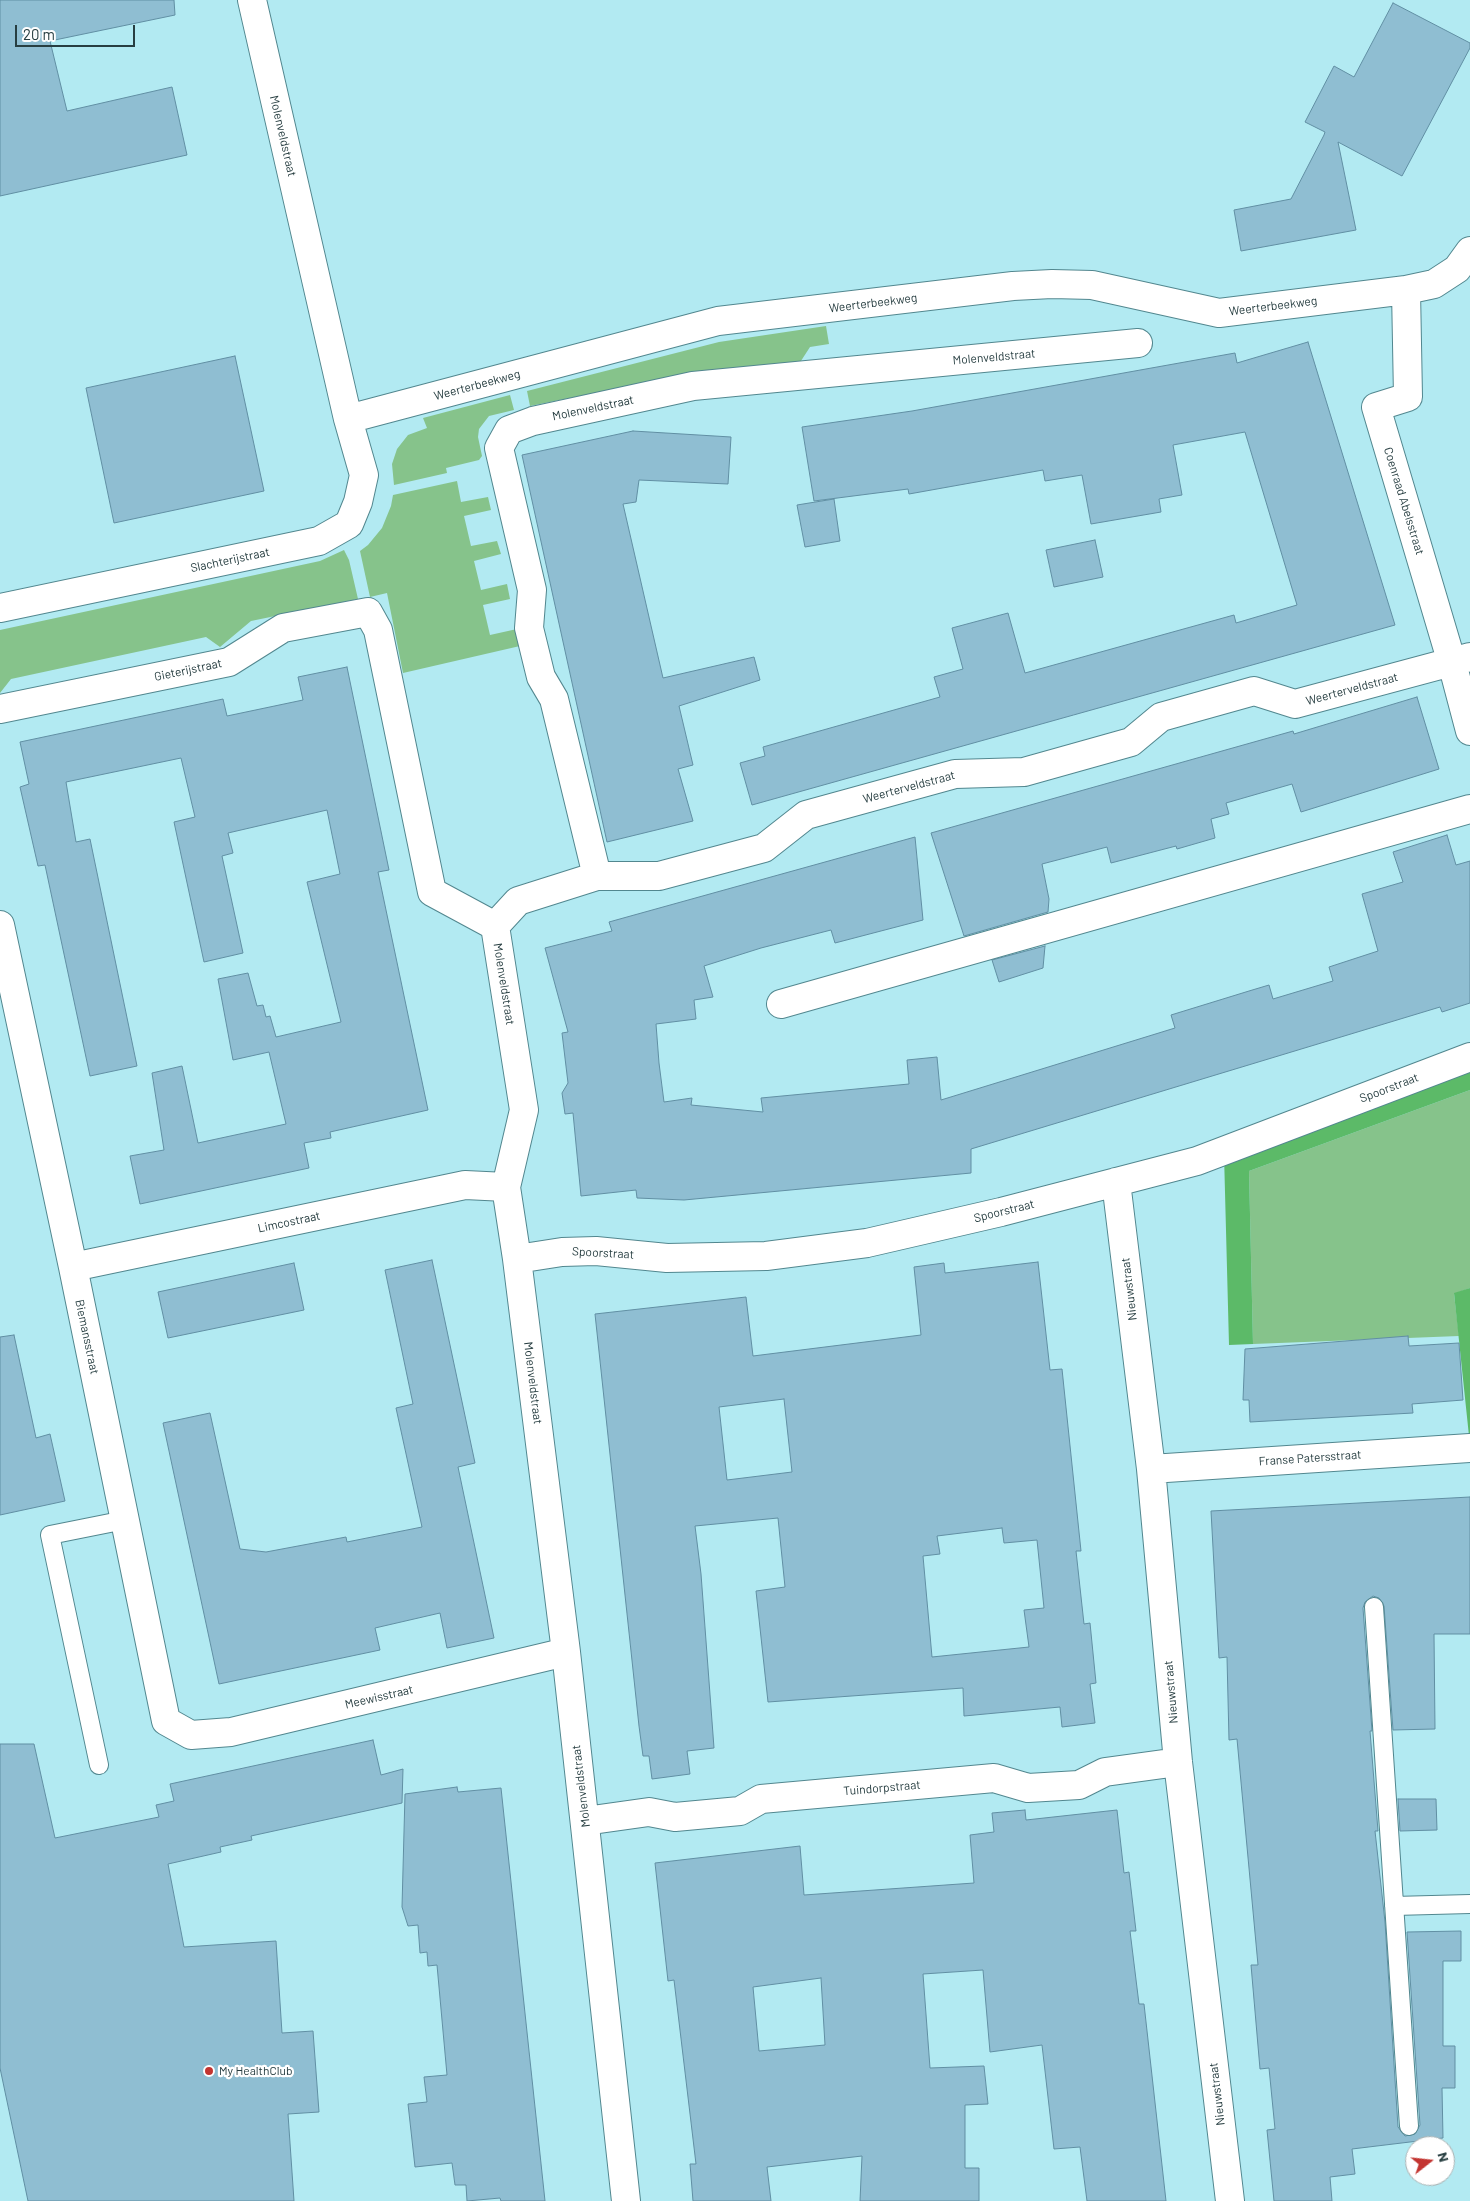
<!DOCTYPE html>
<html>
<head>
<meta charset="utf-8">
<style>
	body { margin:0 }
	#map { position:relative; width:1470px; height:2201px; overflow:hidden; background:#b2eaf2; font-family:Barlow,sans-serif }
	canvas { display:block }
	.north { position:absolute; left:1405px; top:2136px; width:50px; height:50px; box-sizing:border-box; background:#fff; border:1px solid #a9b2b3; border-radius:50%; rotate:74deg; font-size:14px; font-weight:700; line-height:20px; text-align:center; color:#273e41 }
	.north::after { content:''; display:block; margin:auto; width:18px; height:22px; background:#c33531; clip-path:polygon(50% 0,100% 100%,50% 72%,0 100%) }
	.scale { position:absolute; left:15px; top:25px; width:120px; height:22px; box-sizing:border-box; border:2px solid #273e41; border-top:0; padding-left:6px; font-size:15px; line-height:18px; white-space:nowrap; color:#273e41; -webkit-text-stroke:4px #fff; paint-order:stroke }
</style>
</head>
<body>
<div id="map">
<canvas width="1470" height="2201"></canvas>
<div class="north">N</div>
<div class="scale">20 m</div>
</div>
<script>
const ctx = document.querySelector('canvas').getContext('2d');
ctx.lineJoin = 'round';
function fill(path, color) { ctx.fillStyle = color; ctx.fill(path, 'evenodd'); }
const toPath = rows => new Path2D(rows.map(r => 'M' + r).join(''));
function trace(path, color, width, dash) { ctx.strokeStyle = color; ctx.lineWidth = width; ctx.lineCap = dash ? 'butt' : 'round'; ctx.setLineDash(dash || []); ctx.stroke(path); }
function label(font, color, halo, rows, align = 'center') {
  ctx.font = font + ' Barlow,sans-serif'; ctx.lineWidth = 4.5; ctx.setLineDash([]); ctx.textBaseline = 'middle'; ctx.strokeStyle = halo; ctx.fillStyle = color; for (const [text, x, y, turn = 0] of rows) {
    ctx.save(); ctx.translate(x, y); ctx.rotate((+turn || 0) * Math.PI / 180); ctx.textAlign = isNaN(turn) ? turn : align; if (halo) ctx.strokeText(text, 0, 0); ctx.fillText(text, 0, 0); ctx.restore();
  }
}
fill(toPath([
	[826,326,829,344,810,347,799,364,684,375,530,406,527,391,719,342],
	[510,395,514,410,489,416,479,429,478,437,482,456,479,460,446,468,447,473,394,485,392,464,397,449,408,435,427,428,423,418],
	[457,481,461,502,488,497,491,510,464,516,471,546,497,541,501,554,474,561,481,590,507,584,510,599,483,605,490,635,517,629,520,646,403,673,387,593,370,597,360,551,368,545,382,528,391,506,393,495],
	[344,550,349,560,358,599,251,621,220,647,206,637,11,679,0,693,0,630,320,561],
	[1470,1090,1470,1288,1454,1294,1459,1336,1253,1344,1249,1171]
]), '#86c38b');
fill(toPath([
	[1470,1064,1470,1090,1249,1171,1253,1344,1229,1345,1224,1154],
	[1470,1288,1470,1436,1469,1436,1454,1293]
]), '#5cba68');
const building = toPath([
	[0,0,174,0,175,15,50,41,67,111,172,87,187,155,0,196,0,0],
	[1393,3,1470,43,1470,48,1402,176,1338,142,1356,230,1241,251,1234,210,1291,199,1324,135,1325,132,1305,122,1334,66,1354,77,1393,3],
	[1308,342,1395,625,752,805,740,763,765,756,763,747,940,697,934,677,963,669,952,628,1008,613,1025,673,1234,615,1236,623,1297,605,1245,432,1173,445,1182,495,1159,499,1161,512,1091,524,1082,475,1045,481,1043,470,909,494,908,489,814,501,802,427,912,411,1235,353,1237,363,1308,342],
	[235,356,264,491,114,523,86,388,235,356],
	[633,431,731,437,728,484,639,480,636,502,623,504,663,678,754,657,760,680,679,706,693,765,678,769,693,821,607,842,522,455,633,431],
	[834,499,840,541,805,547,797,505,834,499],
	[1095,540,1103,577,1054,587,1046,550,1095,540],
	[347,667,389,870,378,872,428,1110,330,1132,331,1138,304,1143,309,1168,140,1204,130,1156,164,1150,152,1073,182,1066,198,1143,286,1124,269,1052,233,1060,218,979,248,973,257,1006,263,1005,266,1017,270,1016,276,1037,341,1022,307,882,340,874,327,810,228,833,233,853,222,856,243,953,204,962,174,822,195,817,181,758,66,782,76,842,90,839,137,1066,90,1076,45,865,38,866,20,787,29,784,20,742,223,699,227,716,303,700,298,677,347,667],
	[1417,697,1439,769,1301,812,1292,784,1226,803,1229,814,1211,819,1215,838,1177,849,1176,846,1111,863,1107,847,1042,864,1049,899,1048,912,964,936,931,833,1293,731,1294,734,1417,697],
	[1447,835,1456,865,1470,861,1470,1003,1442,1012,1440,1007,971,1149,971,1173,684,1200,637,1198,636,1190,581,1196,573,1113,565,1114,562,1093,568,1083,562,1033,568,1032,545,948,612,931,609,922,915,837,923,920,835,943,831,930,761,948,704,966,713,997,694,1000,696,1019,656,1024,659,1063,664,1102,692,1098,691,1105,763,1112,761,1098,909,1084,907,1060,937,1057,941,1100,1175,1028,1171,1015,1249,991,1269,985,1273,999,1333,981,1329,967,1378,951,1362,894,1403,882,1393,852,1447,835],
	[1045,946,1043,968,999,982,992,960,1045,946],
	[432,1260,475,1463,458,1467,494,1638,447,1648,440,1613,375,1628,380,1650,219,1684,163,1423,210,1413,240,1549,266,1552,346,1537,347,1542,422,1527,396,1408,413,1404,385,1270,432,1260],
	[1038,1262,1050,1370,1062,1369,1081,1551,1076,1551,1084,1624,1090,1623,1096,1683,1090,1684,1095,1723,1062,1727,1060,1707,964,1716,963,1688,768,1702,756,1591,785,1587,778,1518,695,1526,701,1574,714,1748,687,1751,690,1774,652,1779,649,1756,643,1756,639,1726,595,1314,746,1297,753,1356,921,1335,914,1267,944,1263,945,1273,1038,1262],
	[784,1399,792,1472,727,1480,719,1407,784,1399],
	[1002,1528,1004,1543,1037,1540,1044,1608,1024,1610,1029,1647,932,1657,923,1556,940,1554,937,1536,1002,1528],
	[294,1263,304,1310,168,1338,158,1292,294,1263],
	[14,1335,36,1438,50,1434,65,1501,0,1515,0,1337,14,1335],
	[1408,1336,1409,1346,1459,1343,1463,1400,1412,1404,1413,1413,1250,1422,1249,1400,1243,1400,1245,1349,1408,1336],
	[1470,1497,1470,1634,1434,1634,1435,1729,1393,1730,1384,1606,1379,1598,1373,1596,1365,1602,1363,1608,1372,1731,1370,1731,1378,1831,1375,1831,1385,1922,1398,2127,1405,2136,1415,2134,1420,2125,1407,1932,1461,1931,1461,1961,1443,1961,1443,2046,1455,2046,1455,2088,1442,2088,1443,2138,1352,2149,1355,2174,1330,2177,1332,2201,1274,2201,1267,2130,1275,2129,1269,2068,1260,2069,1251,1965,1258,1965,1237,1739,1229,1740,1227,1657,1219,1658,1211,1511,1470,1497],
	[373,1740,381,1775,403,1769,402,1803,251,1836,252,1840,220,1847,221,1852,168,1864,184,1947,276,1941,282,2033,313,2031,319,2112,288,2114,294,2201,28,2201,0,2068,0,1744,34,1744,55,1838,159,1817,156,1805,174,1801,170,1784,373,1740],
	[457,1787,458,1792,501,1788,545,2201,501,2201,500,2198,467,2201,466,2185,455,2185,452,2163,415,2167,408,2104,427,2102,424,2077,447,2075,437,1965,428,1966,427,1952,420,1953,418,1925,408,1926,402,1907,405,1794,457,1787],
	[1398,1799,1436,1799,1437,1830,1400,1831,1398,1799],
	[1025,1810,1026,1820,1117,1810,1124,1873,1129,1872,1136,1931,1130,1931,1139,2004,1144,2004,1166,2201,1087,2201,1080,2147,1054,2149,1042,2045,990,2052,983,1970,923,1974,930,2068,984,2066,988,2104,965,2105,965,2168,979,2168,979,2201,860,2201,862,2156,767,2167,771,2201,693,2201,690,2164,696,2164,674,1980,668,1981,655,1863,800,1846,804,1895,974,1883,970,1835,994,1832,992,1813,1025,1810],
	[821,1978,825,2045,759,2051,753,1987,821,1978]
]);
fill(building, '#8fbed2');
trace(building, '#618fa3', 1);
const lane = toPath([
	[1374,1607,1409,2126],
	[99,1765,50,1535,125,1520],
	[1394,1906,1470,1904]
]);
const street = toPath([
	[1406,290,1408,397,1376,407,1452,663,1470,731],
	[348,419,718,321,1013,286,1052,284,1092,285,1219,313,1406,290,1434,284,1457,269,1470,251],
	[0,608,319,541,349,524,358,502,364,475,348,419,252,0],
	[0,709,229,662,283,628,368,612,378,630,432,892,495,926,524,1110,506,1187,517,1259,566,1652,626,2201],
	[597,876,554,699,541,677,529,628,532,590,499,448,509,430,533,421,693,386,1138,343],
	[0,925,73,1267,166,1721,191,1735,231,1732,566,1652],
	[495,926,518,901,597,876,659,876,764,848,806,815,955,774,1024,772,1131,742,1161,717,1254,691,1295,704,1470,657],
	[781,1004,1470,809],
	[1116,1182,1151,1469,1178,1762,1230,2201],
	[517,1259,562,1252,596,1251,667,1258,766,1256,867,1243,1001,1212,1197,1161,1470,1057],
	[73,1267,465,1185,506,1187],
	[1151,1469,1470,1448],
	[585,1821,649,1812,675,1817,740,1811,761,1799,994,1778,1028,1788,1079,1785,1105,1772,1178,1762]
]);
trace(lane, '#52878f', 20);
trace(street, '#52878f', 30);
trace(lane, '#fff', 18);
trace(street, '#fff', 28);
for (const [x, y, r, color] of [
	[209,2071,5,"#c33531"]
]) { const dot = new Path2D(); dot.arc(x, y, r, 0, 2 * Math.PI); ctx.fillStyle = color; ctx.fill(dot); trace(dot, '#fff', 2); }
label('12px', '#273e41', '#fff', [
	["Molenveldstraat",283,136,77],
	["Weerterbeekweg",873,303,-7],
	["Weerterbeekweg",1273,306,-7],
	["Molenveldstraat",994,357,-5],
	["Weerterbeekweg",477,385,-15],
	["Molenveldstraat",593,408,-12],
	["Coenraad Abelsstraat",1404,501,73],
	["Slachterijstraat",230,560,-12],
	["Gieterijstraat",188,670,-12],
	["Weerterveldstraat",1352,689,-15],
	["Weerterveldstraat",909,787,-15],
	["Molenveldstraat",504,984,81],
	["Spoorstraat",1389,1088,-21],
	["Spoorstraat",1004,1211,-14],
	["Limcostraat",289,1222,-12],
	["Spoorstraat",603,1253,3],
	["Nieuwstraat",1129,1289,-97],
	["Biemansstraat",87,1337,78],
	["Molenveldstraat",533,1383,83],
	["Franse Patersstraat",1310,1458,-4],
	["Nieuwstraat",1171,1692,-95],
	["Meewisstraat",379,1697,-13],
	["Molenveldstraat",581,1786,-97],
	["Tuindorpstraat",882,1788,-5],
	["Nieuwstraat",1217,2094,-97]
]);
label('12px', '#273e41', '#fff', [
	["My HealthClub",219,2071]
], 'left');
</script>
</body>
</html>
